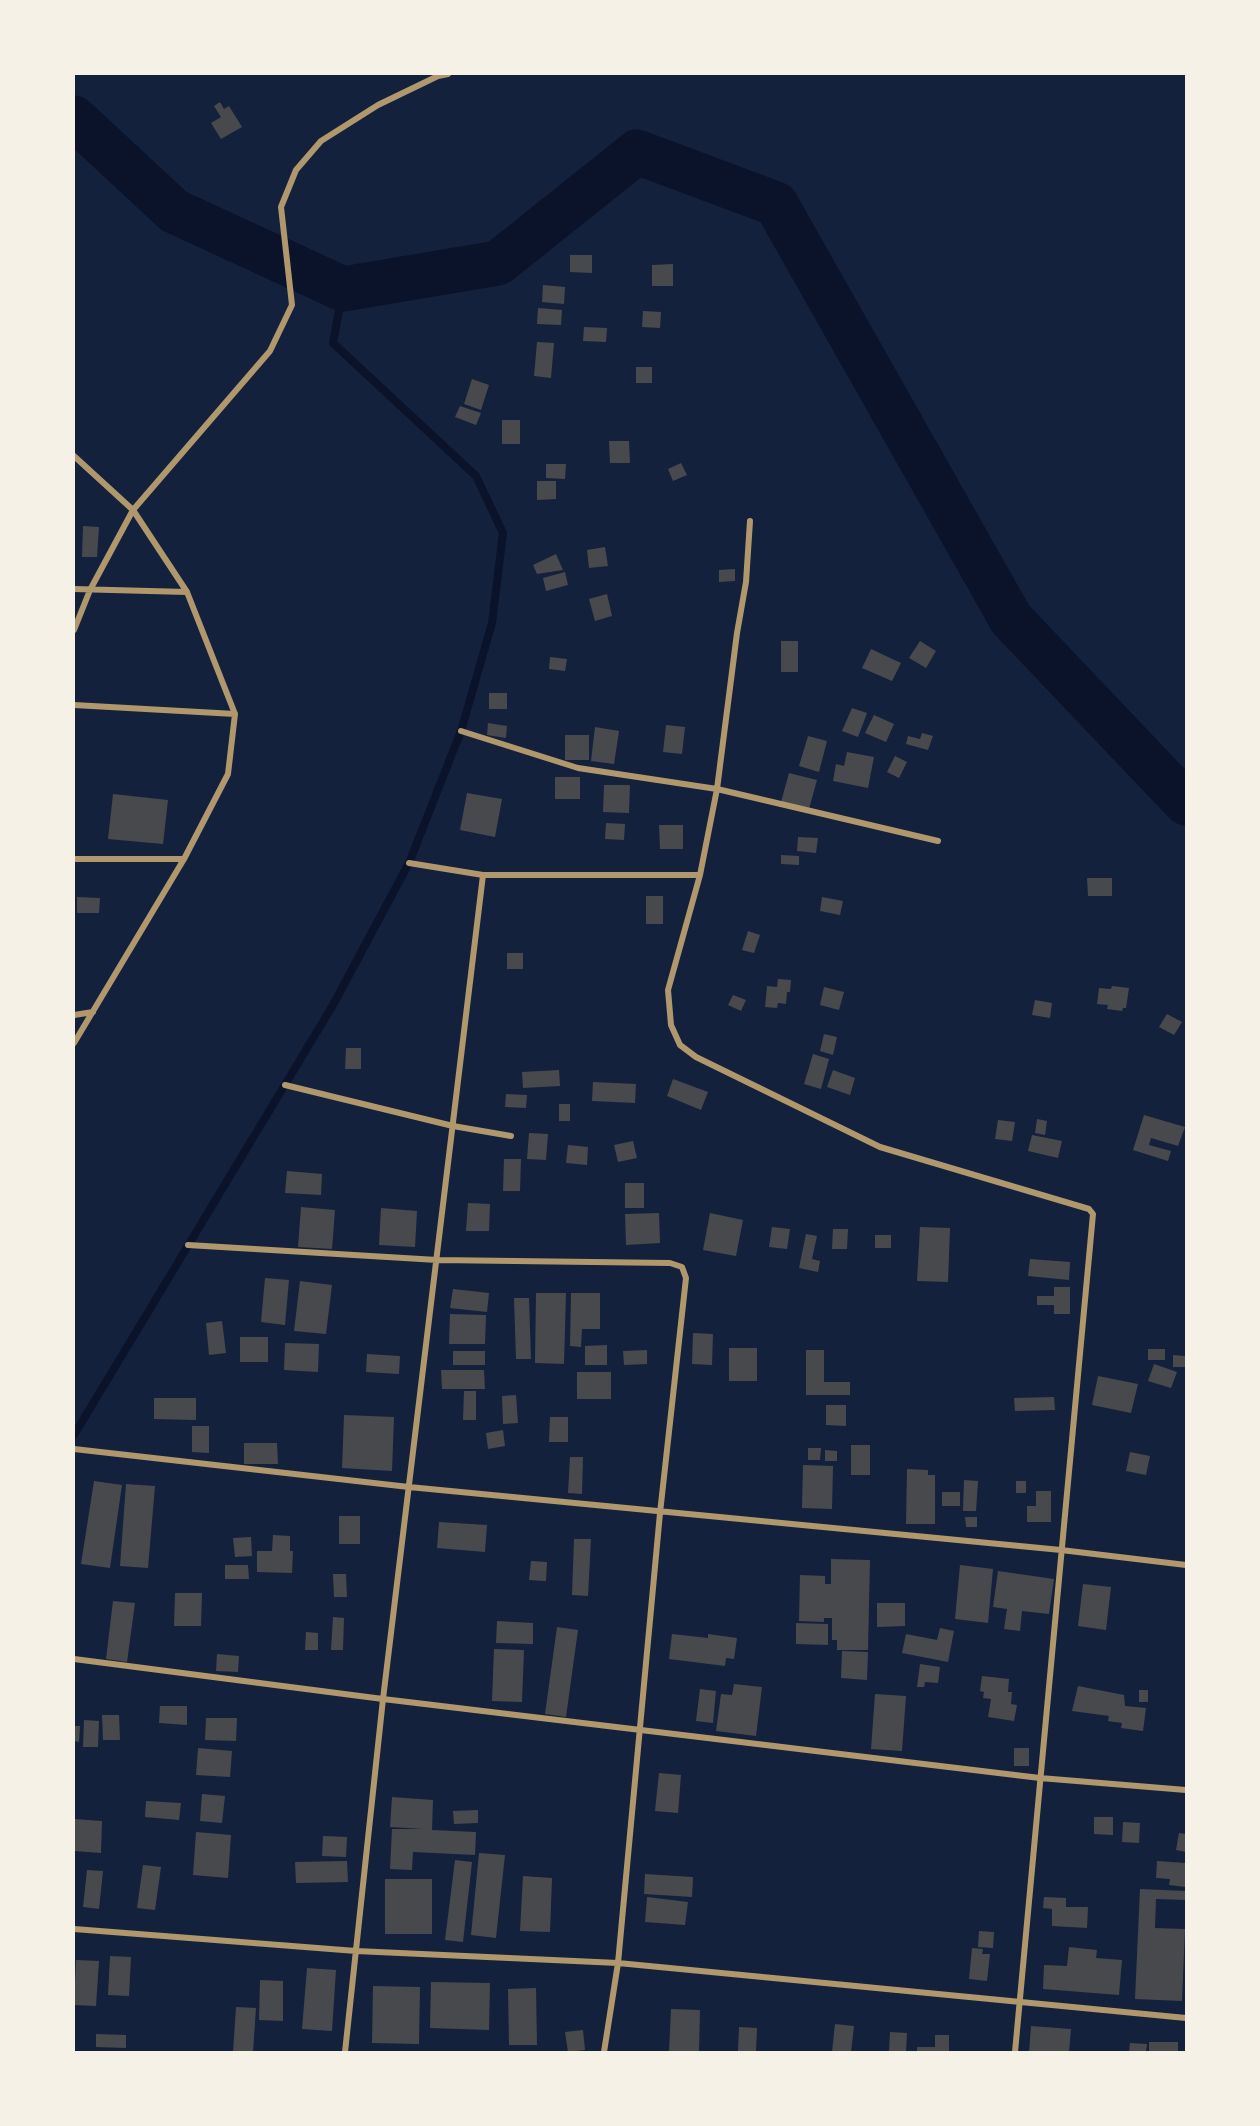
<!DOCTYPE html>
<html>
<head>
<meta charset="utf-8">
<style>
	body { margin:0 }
	#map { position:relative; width:1260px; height:2126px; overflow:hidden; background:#14213d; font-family:"Roboto Condensed",sans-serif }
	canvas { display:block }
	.frame { position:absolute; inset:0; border:75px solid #f6f1e7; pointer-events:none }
</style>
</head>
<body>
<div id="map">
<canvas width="1260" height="2126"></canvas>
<div class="frame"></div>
</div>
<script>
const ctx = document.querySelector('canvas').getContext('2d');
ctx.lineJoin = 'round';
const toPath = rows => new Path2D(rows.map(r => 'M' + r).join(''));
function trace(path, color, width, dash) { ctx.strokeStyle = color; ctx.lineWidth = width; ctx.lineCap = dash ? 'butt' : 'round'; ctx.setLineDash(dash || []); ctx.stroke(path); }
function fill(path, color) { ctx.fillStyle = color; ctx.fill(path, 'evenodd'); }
trace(toPath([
	[74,1435,333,1005,409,863,461,731,492,623,503,533,476,476,333,343,343,289]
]), '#0b132b', 8);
trace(toPath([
	[74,118,174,211,343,289,498,263,637,152,776,204,1011,619,1186,803]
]), '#0b132b', 45);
fill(toPath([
	[220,102,224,109,229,106,242,127,221,139,211,123,221,117,214,106],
	[570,255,592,255,592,273,570,272],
	[673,264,673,286,652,286,652,265],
	[543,285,565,287,564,304,542,302],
	[538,308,562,310,561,325,537,324],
	[643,311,661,312,660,328,642,327],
	[584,327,607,328,606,342,583,341],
	[537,342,554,343,551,378,534,376],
	[636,367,652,367,652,383,636,383],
	[472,379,489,385,481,410,464,404],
	[460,406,481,413,476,425,455,417],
	[502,420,520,420,520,444,502,444],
	[609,441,629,441,630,463,610,463],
	[681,463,687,475,673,481,668,469],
	[546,464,566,464,565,479,546,478],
	[537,481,556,481,556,499,537,500],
	[83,526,99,527,97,557,82,557],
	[605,547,608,566,589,568,587,550],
	[556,554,563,570,537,574,533,565],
	[735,569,735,581,719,582,719,570],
	[565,572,568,585,546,591,543,578],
	[607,594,612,616,595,621,589,599],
	[781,641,798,641,798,672,781,672],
	[920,641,936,651,926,668,909,658],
	[871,649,901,663,892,681,862,668],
	[550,657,567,659,565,671,549,669],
	[489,693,507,693,507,709,489,709],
	[852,708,867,713,858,737,842,731],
	[874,715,894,724,886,742,865,733],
	[488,723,507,726,506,738,487,735],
	[666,725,685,727,682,754,663,752],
	[595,727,619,731,614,764,591,761],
	[922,733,933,736,928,750,906,744,908,736,920,739],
	[565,735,589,735,589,760,565,760],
	[808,736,827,741,819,772,799,766],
	[847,752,874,757,868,788,833,781,836,764,844,766],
	[895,756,907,762,899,778,887,772],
	[789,773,817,780,809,809,781,802],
	[555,777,580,777,580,799,555,799],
	[604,785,630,785,629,813,603,812],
	[467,793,502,799,495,837,460,830],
	[113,794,168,800,163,844,108,839],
	[606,823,625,824,624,840,605,839],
	[659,825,683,825,683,849,660,849],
	[798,837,818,838,816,853,797,851],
	[781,855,799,856,799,865,781,864],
	[1087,878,1112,878,1112,896,1088,896],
	[646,896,663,896,663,924,646,924],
	[77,897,100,898,99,913,77,913],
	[822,897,843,901,840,915,820,911],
	[748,931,760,935,754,953,742,950],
	[507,953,523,953,523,969,507,969],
	[778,979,791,980,790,992,787,992,786,1004,778,1003,777,1008,765,1007,767,986,777,987],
	[1112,986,1129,988,1126,1008,1123,1008,1122,1011,1107,1009,1108,1005,1097,1004,1099,988,1111,989],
	[824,987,844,992,839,1010,820,1005],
	[733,995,746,1000,741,1011,728,1005],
	[1035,1000,1052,1003,1050,1018,1032,1015],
	[1167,1014,1182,1022,1174,1035,1159,1027],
	[824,1034,837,1037,833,1055,820,1051],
	[346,1048,361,1048,361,1069,345,1069],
	[813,1054,829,1059,821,1089,804,1084],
	[559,1070,560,1086,523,1088,522,1072],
	[833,1070,855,1078,850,1095,827,1087],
	[673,1079,708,1092,701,1110,667,1096],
	[593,1082,636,1084,635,1103,592,1101],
	[506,1094,527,1095,526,1108,505,1107],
	[559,1104,570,1104,570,1121,559,1121],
	[1144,1115,1185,1127,1178,1146,1151,1138,1149,1145,1171,1151,1168,1161,1133,1150],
	[1037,1119,1047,1121,1045,1135,1035,1133],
	[998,1120,1015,1122,1012,1141,995,1139],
	[529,1133,548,1134,546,1160,527,1159],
	[1032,1135,1062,1141,1058,1158,1028,1151],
	[633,1141,637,1158,618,1162,614,1145],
	[568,1145,588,1147,587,1165,566,1163],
	[504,1159,521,1159,520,1191,503,1191],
	[287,1171,322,1174,321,1195,285,1193],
	[625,1183,644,1183,644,1208,625,1208],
	[468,1203,490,1204,489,1231,466,1231],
	[301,1207,335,1210,332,1249,298,1247],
	[381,1208,417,1211,415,1247,379,1245],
	[659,1213,660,1243,626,1245,625,1214],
	[710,1213,743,1220,736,1256,703,1250],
	[772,1227,790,1229,787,1249,769,1247],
	[920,1227,950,1228,948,1282,917,1281],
	[833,1229,848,1229,847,1249,832,1249],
	[806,1234,817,1236,812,1259,820,1261,818,1272,799,1268],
	[875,1235,891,1235,891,1248,875,1248],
	[1030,1259,1070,1262,1069,1280,1028,1276],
	[265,1278,289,1280,285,1325,261,1322],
	[300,1281,332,1285,326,1334,294,1331],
	[1054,1287,1070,1287,1070,1314,1054,1314,1054,1305,1037,1305,1037,1296,1054,1296],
	[453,1289,489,1293,487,1312,450,1308],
	[536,1293,566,1293,564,1364,535,1363],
	[571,1293,600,1293,600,1329,582,1329,581,1347,570,1346],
	[514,1298,529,1298,531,1359,516,1359],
	[450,1314,486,1315,485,1344,449,1344],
	[222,1321,226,1353,209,1355,206,1323],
	[693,1333,713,1334,712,1365,692,1364],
	[240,1337,268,1337,268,1362,240,1362],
	[285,1343,319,1344,318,1372,284,1370],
	[607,1345,607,1365,585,1365,585,1346],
	[729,1348,757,1348,757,1381,729,1381],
	[1148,1349,1165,1349,1165,1360,1148,1360],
	[647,1350,647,1364,624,1365,623,1351],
	[806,1350,824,1350,824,1382,850,1382,850,1395,806,1395],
	[453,1351,485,1351,485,1365,453,1365],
	[367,1354,400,1356,399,1374,366,1372],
	[1173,1355,1185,1356,1185,1367,1173,1367],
	[1154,1364,1177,1372,1171,1388,1148,1381],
	[441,1370,484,1370,485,1389,442,1389],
	[577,1372,611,1372,611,1399,577,1399],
	[1098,1376,1138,1384,1131,1413,1092,1405],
	[464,1391,476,1391,476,1420,463,1420],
	[516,1395,518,1423,503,1424,502,1396],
	[1054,1397,1055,1410,1015,1411,1014,1398],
	[154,1398,196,1398,196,1420,154,1419],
	[826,1405,846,1405,846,1426,826,1425],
	[344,1415,394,1417,392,1471,342,1468],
	[550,1417,568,1417,568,1442,549,1442],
	[192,1426,209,1426,209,1453,192,1452],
	[503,1430,505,1446,488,1449,486,1433],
	[244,1443,277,1443,278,1464,244,1464],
	[851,1445,870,1445,870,1475,851,1475],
	[808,1448,821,1448,820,1460,808,1460],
	[825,1450,837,1451,837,1461,825,1461],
	[1130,1452,1150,1456,1146,1475,1126,1471],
	[570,1457,583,1457,582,1494,568,1493],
	[803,1465,833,1466,832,1509,802,1508],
	[907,1469,928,1470,928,1475,935,1475,935,1524,906,1524],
	[964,1480,978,1481,976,1511,963,1511],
	[94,1481,122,1485,110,1568,81,1564],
	[1016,1481,1026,1481,1026,1493,1016,1493],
	[126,1484,155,1486,148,1568,120,1566],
	[1036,1491,1051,1491,1051,1522,1027,1522,1027,1506,1036,1506],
	[942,1492,960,1492,960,1506,942,1506],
	[339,1516,360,1516,360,1544,339,1544],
	[965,1517,977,1517,977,1527,966,1527],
	[439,1522,487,1525,485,1552,437,1548],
	[273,1535,290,1536,290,1551,293,1551,292,1573,257,1572,257,1551,272,1551],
	[251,1537,252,1556,235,1557,233,1538],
	[574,1539,591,1539,588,1596,572,1595],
	[831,1559,870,1560,868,1650,837,1650,837,1640,832,1640,832,1618,824,1618,824,1622,799,1621,800,1575,825,1576,825,1584,831,1584],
	[531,1561,547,1562,546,1581,529,1580],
	[225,1565,248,1565,249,1579,225,1579],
	[960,1565,993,1569,988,1623,955,1619],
	[998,1571,1054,1579,1049,1614,1022,1611,1020,1631,1004,1629,1007,1609,993,1607],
	[333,1574,346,1574,347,1597,334,1597],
	[1083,1584,1111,1587,1106,1630,1078,1626],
	[175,1593,202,1593,201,1626,174,1626],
	[113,1601,135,1603,127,1662,106,1659],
	[877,1603,905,1603,905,1626,877,1627],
	[333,1617,344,1618,343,1650,331,1650],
	[497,1621,533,1623,533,1644,496,1643],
	[796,1623,828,1624,828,1645,796,1644],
	[557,1627,578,1630,566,1717,545,1714],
	[940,1628,954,1631,948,1662,902,1653,906,1634,937,1640],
	[306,1632,318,1633,318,1650,305,1650],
	[672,1634,708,1638,708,1634,737,1638,734,1659,726,1658,725,1666,669,1659],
	[494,1649,524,1650,522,1702,492,1701],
	[842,1651,868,1652,867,1680,841,1678],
	[217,1654,239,1656,238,1672,216,1671],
	[920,1664,940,1667,938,1683,925,1682,924,1687,917,1687],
	[982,1676,1009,1679,1008,1692,1012,1692,1011,1704,1017,1705,1014,1721,988,1717,991,1699,983,1698,984,1692,980,1691],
	[734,1684,762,1687,756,1736,716,1731,721,1694,732,1695],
	[1078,1686,1124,1695,1125,1706,1146,1708,1143,1731,1121,1728,1122,1723,1108,1721,1109,1716,1072,1711],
	[700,1689,716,1691,713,1723,696,1721],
	[1139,1690,1148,1690,1148,1702,1139,1702],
	[875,1694,906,1696,902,1751,871,1749],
	[160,1706,187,1706,187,1725,159,1723],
	[102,1715,119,1715,120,1740,103,1740],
	[206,1718,237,1718,236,1741,205,1740],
	[84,1720,99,1721,98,1747,83,1747],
	[74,1726,80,1726,79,1742,74,1741],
	[198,1748,232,1751,230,1777,196,1775],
	[1014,1748,1029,1748,1029,1766,1014,1766],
	[659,1773,681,1775,678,1813,655,1811],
	[202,1794,225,1796,222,1823,200,1821],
	[392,1797,433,1800,432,1830,476,1832,475,1855,413,1852,412,1870,390,1869,392,1829,424,1829,390,1827],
	[146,1801,181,1803,179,1820,145,1817],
	[478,1810,478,1823,454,1824,453,1811],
	[1094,1817,1113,1817,1113,1835,1094,1834],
	[74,1819,102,1821,101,1853,74,1851],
	[1123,1822,1140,1823,1139,1843,1122,1842],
	[196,1832,231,1835,228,1878,193,1875],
	[1179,1833,1186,1834,1186,1852,1176,1850],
	[323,1836,347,1837,346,1857,322,1856],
	[479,1853,505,1855,496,1938,471,1935],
	[455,1860,472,1862,463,1942,445,1940],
	[347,1861,348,1882,296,1883,295,1862],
	[1157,1861,1186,1863,1186,1887,1169,1885,1170,1879,1156,1878],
	[143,1865,161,1867,155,1910,137,1908],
	[87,1870,103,1871,99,1909,83,1907],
	[645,1874,693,1877,692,1897,644,1894],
	[523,1876,552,1878,550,1932,520,1931],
	[385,1879,432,1879,432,1934,385,1934],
	[1140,1889,1186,1891,1186,1900,1156,1899,1155,1928,1185,1929,1182,2001,1135,1999],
	[647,1897,688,1902,685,1925,645,1922],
	[1044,1897,1066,1898,1066,1907,1088,1907,1087,1928,1052,1926,1052,1909,1043,1908],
	[979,1931,994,1932,993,1948,978,1947],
	[1069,1947,1097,1950,1096,1958,1122,1960,1119,1995,1043,1989,1044,1965,1067,1966],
	[972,1948,983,1949,982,1954,990,1954,987,1981,969,1979],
	[110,1956,131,1957,129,1996,108,1995],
	[76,1960,99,1961,96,2006,74,2005],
	[307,1968,336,1970,332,2031,302,2029],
	[260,1980,283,1981,283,2021,259,2020],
	[431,1982,490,1983,489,2030,430,2028],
	[373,1986,420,1987,419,2044,372,2043],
	[536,1988,537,2045,509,2045,508,1989],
	[236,2007,256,2008,253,2052,233,2052],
	[671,2009,700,2010,699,2052,669,2052],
	[835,2024,854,2026,851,2052,832,2052],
	[1031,2026,1071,2029,1069,2052,1029,2052],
	[739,2027,757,2028,756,2052,738,2051],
	[583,2030,585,2050,568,2052,565,2032],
	[890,2032,907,2033,906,2052,889,2052],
	[96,2034,126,2035,126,2048,96,2047],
	[935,2035,949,2035,949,2052,917,2052,917,2047,935,2047],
	[1149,2042,1178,2042,1178,2052,1149,2052],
	[1130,2043,1147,2044,1146,2052,1129,2052]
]), '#48494c');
trace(toPath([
	[74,456,133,510,187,592,235,714,228,774,184,859,74,1043],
	[750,521,746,582,737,633,717,789,700,875,668,990,671,1025,680,1045,696,1057,880,1147,1089,1209,1093,1214,1015,2052],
	[74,589,187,592],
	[74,630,90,590,133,510,270,351,292,305,281,207,296,170,321,141,378,105,438,76,448,74],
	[74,705,235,714],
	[461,731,578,768,717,789,938,841],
	[74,859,184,859],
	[483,875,700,875],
	[74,1015,93,1012],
	[285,1085,453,1126,511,1136],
	[188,1245,437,1260,670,1263,682,1267,686,1278,660,1513,618,1963,604,2052],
	[74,1449,409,1487,1061,1550,1186,1565],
	[74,1659,383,1699,1040,1778,1186,1790],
	[74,1929,356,1951,618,1963,1186,2018],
	[345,2052,383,1699,483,875,409,863]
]), '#b1986c', 6);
</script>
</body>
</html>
